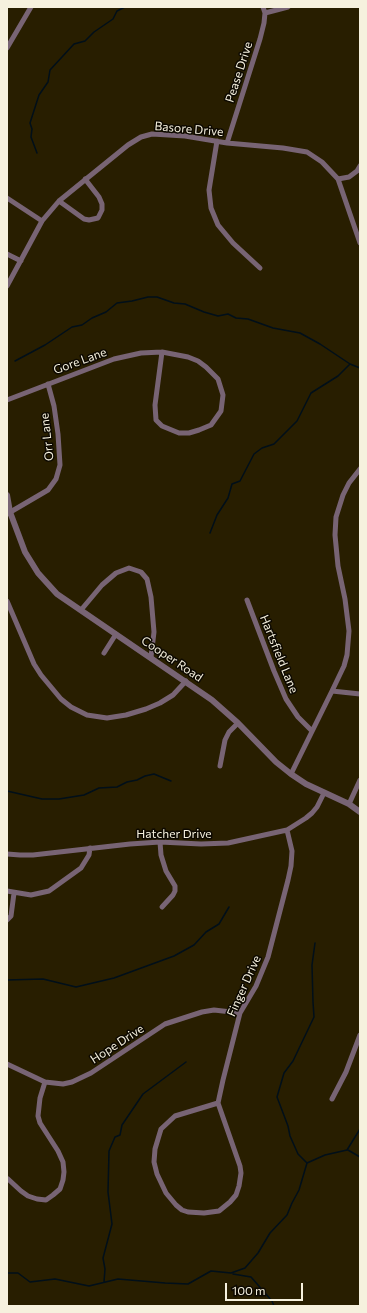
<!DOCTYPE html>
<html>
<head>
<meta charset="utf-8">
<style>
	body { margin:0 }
	#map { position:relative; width:367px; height:1313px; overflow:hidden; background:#281e00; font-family:Commissioner,sans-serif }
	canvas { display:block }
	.frame { position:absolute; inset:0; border:8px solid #f6f1de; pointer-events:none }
	.scale { position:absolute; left:225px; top:1283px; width:78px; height:18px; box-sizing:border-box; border:2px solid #f6f1de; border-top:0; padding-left:5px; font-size:12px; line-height:14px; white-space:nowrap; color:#f6f1de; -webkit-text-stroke:3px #0d0901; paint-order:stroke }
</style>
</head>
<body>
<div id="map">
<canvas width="367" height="1313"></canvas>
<div class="frame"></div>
<div class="scale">100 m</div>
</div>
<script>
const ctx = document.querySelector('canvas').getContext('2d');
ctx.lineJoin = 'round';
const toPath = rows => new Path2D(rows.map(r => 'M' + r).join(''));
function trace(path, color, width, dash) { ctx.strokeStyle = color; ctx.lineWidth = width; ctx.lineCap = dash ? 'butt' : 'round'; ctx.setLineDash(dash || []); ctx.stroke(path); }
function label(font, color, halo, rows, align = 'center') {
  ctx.font = font + ' Commissioner,sans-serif'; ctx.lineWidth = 3; ctx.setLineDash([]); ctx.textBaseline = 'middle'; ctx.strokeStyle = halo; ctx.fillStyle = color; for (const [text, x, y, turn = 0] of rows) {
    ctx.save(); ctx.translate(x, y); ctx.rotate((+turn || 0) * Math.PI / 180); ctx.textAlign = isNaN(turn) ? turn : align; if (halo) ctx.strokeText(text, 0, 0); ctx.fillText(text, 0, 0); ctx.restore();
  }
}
trace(toPath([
	[37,153,31,137,32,129,30,123,39,95,48,82,50,70,74,44,85,41,94,32,113,19,117,11,125,7],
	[15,361,45,345,72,327,82,325,92,318,106,312,117,303,132,301,148,297,157,297,174,303,185,304,204,312,218,316,228,314,236,318,248,319,273,328,300,333,320,344,350,364,360,368],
	[210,533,217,515,228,498,232,484,240,481,254,454,262,448,274,444,297,421,311,393,338,376,350,364],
	[7,791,42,799,59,799,84,795,99,788,117,787,127,782,137,780,145,776,154,774,171,781],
	[7,980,43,979,76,987,114,978,174,956,194,945,206,932,219,924,229,907],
	[348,1150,360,1157],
	[307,1163,298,1154,290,1136,288,1126,277,1097,284,1073,293,1061,314,1017,313,1002,312,965,315,943],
	[7,1273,18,1273,30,1282,55,1279,89,1286,118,1279,165,1283,188,1284,211,1271,231,1273,245,1268,258,1253,270,1233,287,1215,292,1203,299,1190,307,1163,325,1155,347,1150,360,1129],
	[233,1274,251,1277,272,1301,274,1306],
	[104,1282,105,1269,103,1258,112,1224,108,1192,109,1151,115,1137,120,1135,122,1125,143,1094,186,1062]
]), '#010f19', 1.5);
trace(toPath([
	[265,13,288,7],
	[7,48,31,7],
	[217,141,209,190,211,208,218,225,233,243,260,268],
	[227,143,260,39,264,23,265,13,263,7],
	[338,179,349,177,357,171,360,166],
	[7,198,42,221],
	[59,201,84,219,89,220,98,218,102,210,102,204,99,197,85,179],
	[7,254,21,261],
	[7,286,42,221,59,201,128,145,141,137,152,134,185,136,227,143,283,148,307,152,322,162,338,179,360,243],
	[162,352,188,357,198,361,206,367,218,379,223,395,221,411,211,425,199,430,189,433,179,433,162,426,156,420,155,405,162,352],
	[7,400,114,359,141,353,162,352],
	[7,514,48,490,56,479,60,465,58,434,54,406,48,384],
	[247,600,274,671,286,699,298,717,312,731],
	[7,601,34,664,41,675,61,699,71,707,87,715,107,718,126,715,146,709,160,703,173,695,186,681],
	[81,610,102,585,116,573,129,568,141,572,147,579,151,597,154,632,151,657],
	[104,653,116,634],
	[332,691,360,694],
	[220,766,225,740,229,732,238,723],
	[291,774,332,691,344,666,347,655,349,631,345,599,338,566,335,535,336,517,343,495,349,483,360,469],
	[349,804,360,780],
	[160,842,161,855,166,871,175,886,175,891,173,895,162,907],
	[7,854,20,855,33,855,130,844,160,842,201,844,228,843,287,830,306,818,312,813,317,807,324,793],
	[7,891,31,895,49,891,81,868,89,855,90,848],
	[7,920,11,916,14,893],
	[7,1064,45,1082,63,1084,72,1082,91,1073,165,1024,202,1012,214,1010,240,1013],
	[332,1099,346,1072,360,1035],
	[218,1103,240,1166,241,1173,239,1186,236,1195,230,1202,219,1211,204,1213,188,1212,182,1210,176,1205,166,1193,157,1174,154,1162,155,1149,161,1129,175,1116,218,1103],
	[218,1103,223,1080,240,1013,256,986,268,957,288,880,291,866,292,851,287,830],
	[8,1179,21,1191,28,1196,37,1199,46,1200,53,1195,60,1189,63,1180,64,1172,63,1162,58,1151,40,1123,38,1116,40,1098,45,1082]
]), '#786474', 5);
trace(toPath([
	[7,495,10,512,25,552,38,573,57,594,212,700,238,723,276,762,291,774,306,784,349,804,360,812]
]), '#786474', 6);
label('12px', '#f6f1de', '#0d0901', [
	["Pease Drive",239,72,-72],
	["Basore Drive",189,129,5],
	["Gore Lane",80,361,-20],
	["Orr Lane",47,437,-96],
	["Hartsfield Lane",279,654,68],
	["Cooper Road",172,659,34],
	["Hatcher Drive",174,834],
	["Finger Drive",244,986,-66],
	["Hope Drive",117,1044,-33]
]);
</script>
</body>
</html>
